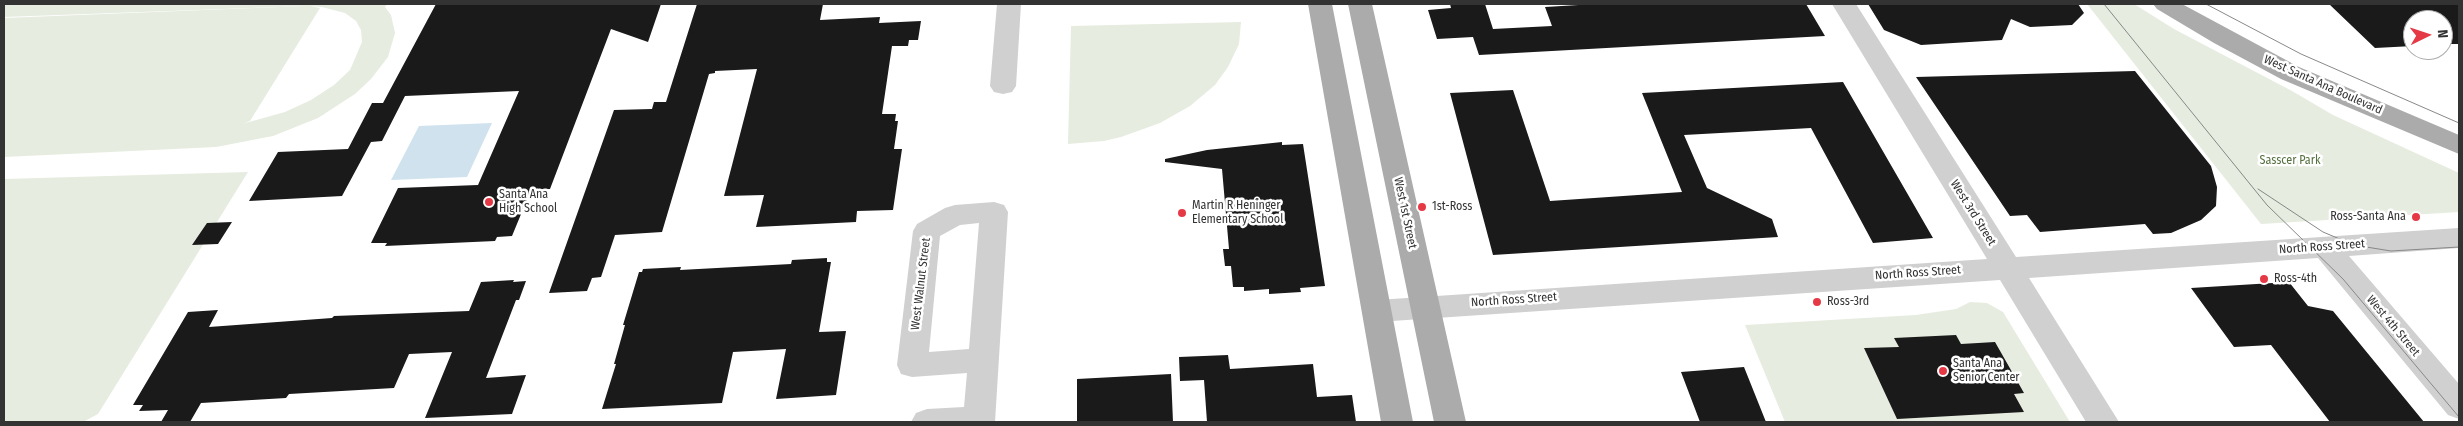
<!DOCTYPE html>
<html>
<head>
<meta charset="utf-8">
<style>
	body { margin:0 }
	#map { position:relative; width:2463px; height:426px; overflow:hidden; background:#fff; font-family:"Fira Sans Condensed",sans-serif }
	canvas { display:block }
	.frame { position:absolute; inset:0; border:5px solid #333; pointer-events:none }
	.north { position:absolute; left:2403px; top:10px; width:50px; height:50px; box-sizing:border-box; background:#fff; border:1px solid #adadad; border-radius:50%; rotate:86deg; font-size:14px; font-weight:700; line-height:20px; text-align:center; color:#333 }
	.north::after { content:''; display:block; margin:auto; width:18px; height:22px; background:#e63946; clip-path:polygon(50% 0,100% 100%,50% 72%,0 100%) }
</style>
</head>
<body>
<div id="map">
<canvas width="2463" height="426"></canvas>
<div class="frame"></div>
<div class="north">N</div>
</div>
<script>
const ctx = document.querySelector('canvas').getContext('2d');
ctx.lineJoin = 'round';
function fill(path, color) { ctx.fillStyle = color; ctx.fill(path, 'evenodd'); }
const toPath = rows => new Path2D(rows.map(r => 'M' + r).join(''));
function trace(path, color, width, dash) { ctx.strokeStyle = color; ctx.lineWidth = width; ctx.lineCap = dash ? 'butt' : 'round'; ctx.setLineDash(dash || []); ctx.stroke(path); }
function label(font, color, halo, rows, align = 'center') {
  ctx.font = font + ' "Fira Sans Condensed",sans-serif'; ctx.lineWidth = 5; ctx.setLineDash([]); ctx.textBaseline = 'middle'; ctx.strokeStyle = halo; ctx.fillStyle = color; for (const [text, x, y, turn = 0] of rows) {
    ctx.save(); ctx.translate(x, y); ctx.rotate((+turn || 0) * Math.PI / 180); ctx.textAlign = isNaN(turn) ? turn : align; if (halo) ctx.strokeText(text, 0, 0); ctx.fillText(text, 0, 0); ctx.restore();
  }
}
fill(toPath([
	[4,4,387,4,385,7,391,15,395,33,388,57,371,79,355,94,318,118,273,136,216,147,4,157,4,18,305,6,4,17],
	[310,6,322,7,345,13,356,21,361,30,362,42,350,70,334,85,311,100,285,112,242,124,250,121,320,8],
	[2087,4,2134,4,2174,29,2292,91,2333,115,2459,173,2459,212,2261,224],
	[1241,22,1239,44,1228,67,1215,85,1190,106,1160,123,1121,137,1104,141,1068,144,1071,26],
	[248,172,98,414,83,422,4,422,4,179],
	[1970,302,1987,303,2003,312,2070,422,1785,422,1745,325,1916,315,1956,309]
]), '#e6ecdf');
fill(toPath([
	[492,123,467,177,391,180,419,126]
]), '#cfe2ee');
fill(toPath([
	[436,4,661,4,648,42,611,29,550,189,531,190,512,236,497,237,495,241,385,246,387,243,371,243,398,188,478,185,519,91,405,96,382,141,371,142,342,196,249,201,278,152,348,149,372,103,383,103],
	[697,4,823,4,820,20,880,17,879,23,921,21,918,40,909,40,908,46,892,46,882,114,896,114,895,121,898,121,894,149,902,149,893,210,857,211,856,222,756,227,764,195,724,196,757,69,715,71,715,73,709,74,662,232,615,235,601,277,592,278,587,291,549,293,614,110,652,109,654,102,666,102],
	[1450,4,1485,4,1493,29,1552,26,1545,7,1595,4,1806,4,1825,36,1479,55,1473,37,1437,39,1428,10,1451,8],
	[1868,4,2078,4,2084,13,2072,25,2030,27,2011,19,2002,40,1921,45,1884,30],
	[2329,4,2459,4,2459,44,2443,44,2443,20,2413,20,2413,46,2375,48],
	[2135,71,2211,166,2217,187,2216,206,2201,220,2171,233,2153,234,2145,224,2040,232,2027,215,2010,216,1916,77],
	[1843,82,1933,238,1873,243,1811,128,1684,135,1707,188,1772,219,1778,237,1493,255,1450,93,1513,90,1550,201,1682,192,1642,93],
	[1282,142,1282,145,1303,144,1325,286,1300,288,1301,292,1269,294,1269,289,1244,291,1244,287,1233,287,1231,266,1225,266,1223,249,1229,249,1222,169,1165,162,1165,159,1207,150],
	[232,222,218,244,192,245,207,223],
	[827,258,827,262,831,262,819,332,846,331,836,395,776,399,786,349,733,352,722,403,602,409,616,364,614,364,625,325,623,325,639,272,642,272,643,269,681,267,680,270,791,264,792,260],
	[514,280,513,282,526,281,519,300,516,300,486,378,526,375,512,414,425,418,452,352,409,354,394,388,289,394,286,398,201,403,190,422,161,422,168,410,139,411,143,405,133,405,188,312,218,310,209,327,332,318,334,316,469,311,481,282],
	[2289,282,2308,306,2333,311,2424,422,2330,422,2271,345,2234,347,2191,288],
	[1956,335,1961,344,1995,342,2024,393,2014,394,2024,412,1897,419,1864,348,1899,347,1894,338],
	[1228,355,1230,369,1313,364,1317,397,1352,395,1356,422,1207,422,1204,380,1180,381,1179,357],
	[1744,367,1766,422,1700,422,1681,372],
	[1171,374,1173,422,1077,422,1077,379]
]), '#1a1a1a');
fill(toPath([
	[997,4,1021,4,1016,86,1012,92,1003,94,994,92,990,86,997,4],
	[1832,4,1856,4,2016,257,2459,228,2459,248,2349,256,2459,384,2459,419,2448,415,2318,258,2029,278,2119,422,2086,422,2000,280,1377,322,1367,319,1362,311,1367,303,1377,300,1987,259,1832,4],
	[994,202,1004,205,1008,212,995,422,911,422,916,413,927,409,964,407,967,373,912,377,901,374,897,365,913,231,917,224,945,208,955,205,994,202],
	[979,223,969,349,929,352,940,236,960,225,979,223]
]), '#d0d0d0');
fill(toPath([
	[1308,4,1332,4,1413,422,1381,422,1308,4],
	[1348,4,1372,4,1466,422,1434,422,1348,4],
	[2153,4,2182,4,2299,67,2459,135,2459,154,2281,79,2214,43,2157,9,2153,4]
]), '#ababab');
trace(toPath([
	[2104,4,2267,205,2343,279,2459,417],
	[2206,4,2301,54,2459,123],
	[2258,189,2323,232,2354,245,2391,251,2459,247]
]), '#888', 1);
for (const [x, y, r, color] of [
	[489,202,5,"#e63946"],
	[1422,207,5,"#e63946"],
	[1182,213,5,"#e63946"],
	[2416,217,5,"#e63946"],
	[2264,279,5,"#e63946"],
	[1817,302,5,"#e63946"],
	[1943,371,5,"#e63946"]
]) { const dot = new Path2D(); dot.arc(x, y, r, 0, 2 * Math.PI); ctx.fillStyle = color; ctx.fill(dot); trace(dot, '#fff', 2); }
label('12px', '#333', '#fff', [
	["West Santa Ana Boulevard",2323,85,24],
	["West 1st Street",1405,213,78],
	["West 3rd Street",1973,213,58],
	["North Ross Street",2322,247,-4],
	["North Ross Street",1918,273,-4],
	["West Walnut Street",921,284,-83],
	["North Ross Street",1514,300,-4],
	["West 4th Street",2393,326,50]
]);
label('12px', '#56703f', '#fff', [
	["Sasscer Park",2290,161]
]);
label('12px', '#333', '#fff', [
	["Santa Ana",499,195],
	["High School",499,209],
	["Martin R Heninger",1192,206],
	["Elementary School",1192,220],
	["1st-Ross",1432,207],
	["Ross-Santa Ana",2406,217,"right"],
	["Ross-4th",2274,279],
	["Ross-3rd",1827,302],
	["Santa Ana",1953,364],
	["Senior Center",1953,378]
], 'left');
</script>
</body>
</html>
